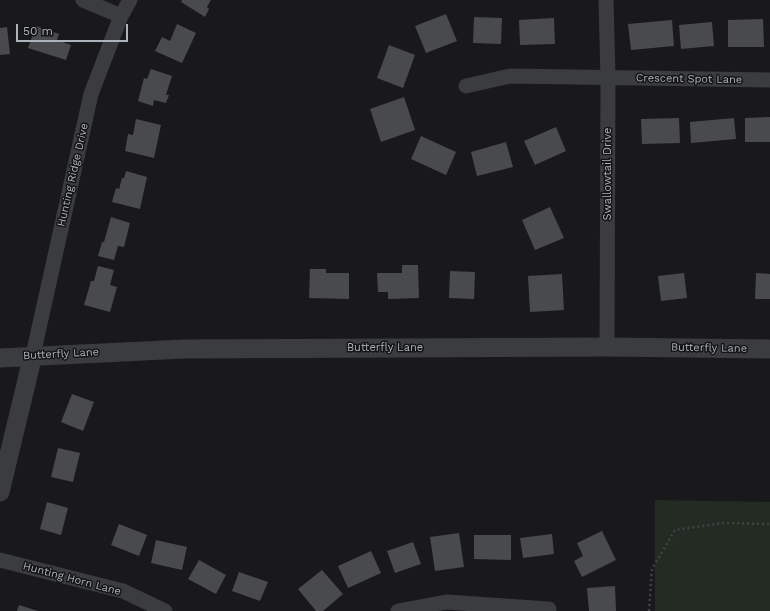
<!DOCTYPE html>
<html>
<head>
<meta charset="utf-8">
<style>
	body { margin:0 }
	#map { position:relative; width:770px; height:611px; overflow:hidden; background:#19191b; font-family:"Work Sans",sans-serif }
	canvas { display:block }
	.scale { position:absolute; left:16px; top:24px; width:112px; height:18px; box-sizing:border-box; border:2px solid #acb3ba; border-top:0; padding-left:5px; font-size:12px; line-height:14px; white-space:nowrap; color:#acb3ba; -webkit-text-stroke:3px #141416; paint-order:stroke }
</style>
</head>
<body>
<div id="map">
<canvas width="770" height="611"></canvas>
<div class="scale">50 m</div>
</div>
<script>
const ctx = document.querySelector('canvas').getContext('2d');
ctx.lineJoin = 'round';
function fill(path, color) { ctx.fillStyle = color; ctx.fill(path, 'evenodd'); }
const toPath = rows => new Path2D(rows.map(r => 'M' + r).join(''));
function trace(path, color, width, dash) { ctx.strokeStyle = color; ctx.lineWidth = width; ctx.lineCap = dash ? 'butt' : 'round'; ctx.setLineDash(dash || []); ctx.stroke(path); }
function label(font, color, halo, rows, align = 'center') {
  ctx.font = font + ' "Work Sans",sans-serif'; ctx.lineWidth = 3; ctx.setLineDash([]); ctx.textBaseline = 'middle'; ctx.strokeStyle = halo; ctx.fillStyle = color; for (const [text, x, y, turn = 0] of rows) {
    ctx.save(); ctx.translate(x, y); ctx.rotate((+turn || 0) * Math.PI / 180); ctx.textAlign = isNaN(turn) ? turn : align; if (halo) ctx.strokeText(text, 0, 0); ctx.fillText(text, 0, 0); ctx.restore();
  }
}
fill(toPath([
	[655,500,770,502,770,611,655,611]
]), '#232b23');
fill(toPath([
	[182,0,211,0,207,7,209,9,205,17,181,2],
	[446,14,457,41,426,53,415,26],
	[474,17,502,18,501,44,473,43],
	[554,18,555,44,520,45,519,20],
	[763,19,764,47,728,47,728,20],
	[672,20,674,46,631,50,628,24],
	[712,22,714,46,681,49,679,25],
	[177,24,196,33,182,63,155,51,162,37,170,41],
	[36,26,59,34,57,40,71,45,66,60,28,48],
	[7,27,10,54,0,55,0,28],
	[389,45,415,55,403,88,377,78],
	[151,69,172,76,166,95,169,95,166,103,154,100,153,106,138,101,144,78,147,79],
	[404,97,415,130,381,142,370,109],
	[770,117,770,142,745,142,745,118],
	[679,118,680,143,642,144,641,119],
	[734,118,736,139,691,143,690,122],
	[136,119,161,125,154,158,125,151,128,134,133,135],
	[556,127,566,151,535,165,524,141],
	[421,136,456,152,446,175,411,159],
	[506,142,513,167,477,176,471,152],
	[126,171,147,177,140,209,112,202,116,188,119,189,122,178,124,178],
	[550,207,564,238,535,250,522,220],
	[111,217,130,223,124,247,118,246,114,260,98,256,102,242,104,242],
	[402,265,418,265,419,298,388,299,388,292,378,292,377,273,402,273],
	[98,266,114,270,110,285,117,287,110,312,84,305,91,281,94,281],
	[310,269,326,269,326,273,349,273,349,299,309,298],
	[450,271,475,272,474,299,449,298],
	[684,273,687,298,661,301,658,276],
	[756,273,770,274,770,299,755,299],
	[562,274,564,310,530,312,528,276],
	[72,394,94,402,83,431,61,422],
	[58,448,80,453,73,482,51,477],
	[47,502,68,508,61,535,40,529],
	[119,524,147,535,139,556,111,545],
	[602,531,616,560,582,577,574,561,583,556,577,543],
	[459,533,464,567,435,571,430,537],
	[552,534,554,554,523,558,520,538],
	[474,535,511,535,511,560,474,559],
	[156,540,187,547,182,570,151,563],
	[413,542,421,564,395,573,387,551],
	[371,551,381,573,348,588,338,566],
	[199,560,226,575,216,594,188,579],
	[322,570,343,594,323,611,316,611,298,589],
	[239,572,268,582,260,601,232,591],
	[615,586,616,611,589,611,587,588],
	[19,605,38,611,17,611]
]), '#484a4e');
trace(toPath([
	[649,611,652,569,675,530,722,523,770,524]
]), '#404347', 2.5, [2, 3]);
trace(toPath([
	[83,0,121,16],
	[606,0,608,78,607,347],
	[466,86,510,76,770,80],
	[33,355,91,94,121,16,130,0],
	[0,560,123,591,165,611],
	[398,611,446,602,549,609]
]), '#3a3c40', 15);
trace(toPath([
	[0,358,184,349,607,347,770,349],
	[0,492,33,355]
]), '#3a3c40', 19);
label('11px', '#acb3ba', '#141416', [
	["Crescent Spot Lane",689,79,1],
	["Swallowtail Drive",608,174,-90],
	["Hunting Ridge Drive",73,175,-77],
	["Butterfly Lane",385,348],
	["Butterfly Lane",709,348,1],
	["Butterfly Lane",61,354,-3],
	["Hunting Horn Lane",72,579,15]
]);
</script>
</body>
</html>
